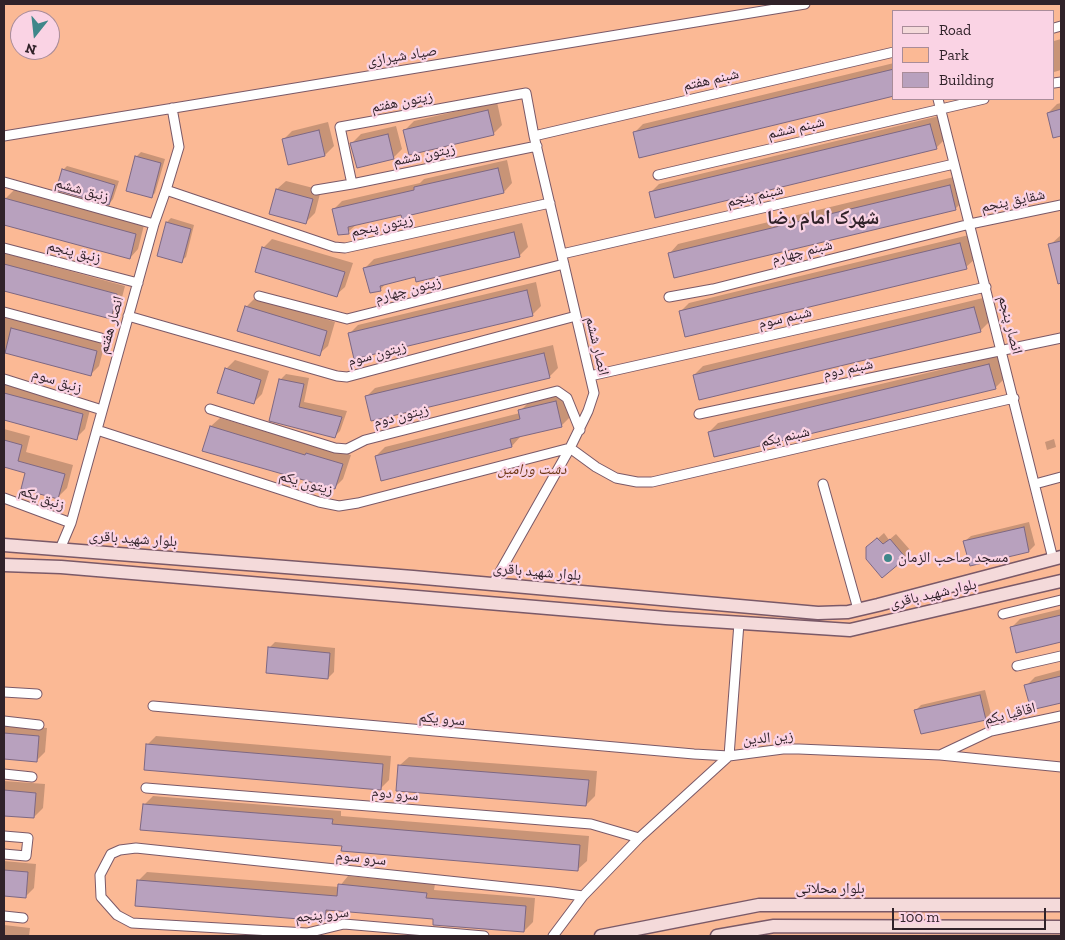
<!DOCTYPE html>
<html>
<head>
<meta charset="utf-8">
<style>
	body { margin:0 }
	#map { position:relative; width:1065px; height:940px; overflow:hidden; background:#fad3e4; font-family:"Zilla Slab",serif }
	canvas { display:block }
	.frame { position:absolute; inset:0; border:5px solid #302229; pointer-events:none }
	.legend { position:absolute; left:892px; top:10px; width:162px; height:90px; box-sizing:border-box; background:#fad3e4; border:1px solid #a98c99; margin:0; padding:6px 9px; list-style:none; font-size:15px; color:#302229 }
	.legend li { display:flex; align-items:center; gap:10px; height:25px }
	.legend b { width:25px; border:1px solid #a98c99 }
	.north { position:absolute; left:10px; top:10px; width:50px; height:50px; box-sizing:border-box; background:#fad3e4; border:1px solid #a98c99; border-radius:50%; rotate:196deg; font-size:14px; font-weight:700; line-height:20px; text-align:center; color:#302229 }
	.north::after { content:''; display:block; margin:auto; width:18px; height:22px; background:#3f878a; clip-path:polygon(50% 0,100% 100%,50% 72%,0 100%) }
	.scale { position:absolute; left:892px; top:908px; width:154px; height:22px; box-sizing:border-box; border:2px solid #302229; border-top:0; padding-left:6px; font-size:15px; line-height:18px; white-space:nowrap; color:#302229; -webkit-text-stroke:4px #fad3e4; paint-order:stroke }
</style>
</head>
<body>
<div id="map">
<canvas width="1065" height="940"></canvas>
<div class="frame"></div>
<ul class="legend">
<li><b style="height:6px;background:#f4dada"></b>Road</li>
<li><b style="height:14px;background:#fbb995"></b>Park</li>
<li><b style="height:14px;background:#b8a1be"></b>Building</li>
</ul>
<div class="north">N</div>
<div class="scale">100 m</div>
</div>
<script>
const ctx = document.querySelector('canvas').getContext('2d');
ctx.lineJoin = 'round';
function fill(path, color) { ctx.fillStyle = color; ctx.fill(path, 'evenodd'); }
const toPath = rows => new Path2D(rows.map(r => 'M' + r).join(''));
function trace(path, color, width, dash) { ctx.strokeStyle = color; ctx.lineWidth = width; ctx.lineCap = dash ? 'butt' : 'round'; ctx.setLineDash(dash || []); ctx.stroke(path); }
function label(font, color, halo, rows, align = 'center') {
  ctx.font = font + ' "Zilla Slab","Noto Naskh Arabic",serif'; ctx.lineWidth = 4.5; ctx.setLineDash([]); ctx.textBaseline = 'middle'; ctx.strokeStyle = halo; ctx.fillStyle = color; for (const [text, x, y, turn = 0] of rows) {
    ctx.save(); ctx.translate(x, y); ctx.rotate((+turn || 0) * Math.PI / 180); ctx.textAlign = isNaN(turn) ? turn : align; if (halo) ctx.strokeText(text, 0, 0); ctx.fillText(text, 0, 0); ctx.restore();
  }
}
fill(toPath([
	[4,4,1061,4,1061,936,4,936],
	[894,11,1054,11,1054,99,894,99],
	[20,20,50,20,50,50,20,50]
]), '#fbb995');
fill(toPath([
	[1061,39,1061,70,1054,72,1054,41],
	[894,63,894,95,634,133,643,124],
	[497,102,502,125,493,134,405,130,414,121],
	[1061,103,1061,135,1054,137,1048,113,1057,104],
	[939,116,945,139,936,148,650,193,659,184],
	[328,122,334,146,325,155,289,163,283,140,292,131],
	[396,126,402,149,393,158,352,143,361,134],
	[141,152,165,159,155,193,151,197,127,190,137,156],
	[507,160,512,183,504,192,414,213,411,216,402,214,357,224,348,232,333,210,342,201,420,183,424,179],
	[67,166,119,181,113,199,109,204,63,170],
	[958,176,964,200,955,209,670,253,678,244],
	[286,181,321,190,315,213,306,222,277,189],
	[14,190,144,225,138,249,130,258,4,224,5,199],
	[171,218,194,225,186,257,181,261,167,222],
	[522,223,528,247,519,256,387,282,380,290,365,268,374,259],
	[969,235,975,259,966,267,680,312,689,303],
	[1061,235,1061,266,1056,268,1050,245],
	[272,239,353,263,345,287,336,295,263,248],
	[4,253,125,286,119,309,110,318,4,290],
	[536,282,541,306,532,315,349,334,358,325],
	[255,298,335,322,328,346,319,354,246,307],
	[983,298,989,322,980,331,694,375,703,366],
	[4,315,105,343,99,366,90,375,4,352],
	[553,345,558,368,549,377,366,397,375,388],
	[998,356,1004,379,995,388,709,432,718,423],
	[235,360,269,371,262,394,253,403,226,369],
	[286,374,309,378,304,402,347,411,340,431,334,437,270,420,280,380],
	[6,383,91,406,85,429,76,438,4,419,4,385],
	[564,393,570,417,561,426,520,435,520,437,512,446,376,456,385,447,520,413,520,411,529,402],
	[220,418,314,446,316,445,351,455,343,479,334,488,211,426],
	[4,429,30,436,26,452,73,465,67,488,58,497,27,472,4,466],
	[1054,439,1056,447,1047,450,1045,442],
	[1029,522,1035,545,1029,551,971,564,965,541,971,536],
	[884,533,889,540,896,534,911,551,905,557,874,542],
	[1061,609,1061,640,1017,651,1011,628,1020,619],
	[275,642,335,648,334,672,328,678,269,648],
	[1061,670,1061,701,1032,709,1026,686,1035,677],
	[985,690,991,713,985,719,915,711,921,705],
	[4,724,47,728,45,752,36,761,4,758],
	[156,736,391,756,389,780,380,789,147,745],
	[409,757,597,771,595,796,586,805,400,765],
	[4,781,45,784,43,808,34,817,4,815],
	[153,796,341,811,341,816,589,836,587,861,578,869,343,845,144,805],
	[4,861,36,864,34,888,25,897,4,895],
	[147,872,339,887,348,876,435,884,434,890,535,898,533,922,524,931,434,918,333,909,324,920,138,881],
	[4,925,30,928,29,936,4,936]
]), '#0003');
const building = toPath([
	[894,69,894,96,639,158,633,132,894,69],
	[1061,109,1061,136,1053,138,1047,113,1061,109],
	[488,110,494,135,409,155,403,130,488,110],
	[930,124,937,149,655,218,649,192,930,124],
	[319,130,325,156,288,165,282,139,319,130],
	[388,134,394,159,357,168,350,143,388,134],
	[135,156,161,163,152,198,126,191,135,156],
	[498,168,504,193,411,215,412,217,402,219,401,215,348,227,349,234,338,235,332,209,414,190,414,187,498,168],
	[62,169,115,185,109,205,56,190,62,169],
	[950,185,956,210,674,278,668,253,950,185],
	[276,189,313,199,306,224,269,214,276,189],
	[4,198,136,234,130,259,4,225,4,198],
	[166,222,191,229,182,263,157,256,166,222],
	[514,232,520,257,416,282,415,277,380,286,381,291,370,293,363,268,514,232],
	[1061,241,1061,283,1058,284,1048,244,1061,241],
	[960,243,967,269,685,337,679,311,960,243],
	[262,247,345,272,337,297,255,272,262,247],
	[4,264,117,294,111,319,4,291,4,264],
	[527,290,533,316,354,359,348,333,527,290],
	[245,306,327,331,320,356,237,331,245,306],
	[974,307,981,332,699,400,693,375,974,307],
	[11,328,97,351,91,376,5,353,11,328],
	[544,353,550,378,371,421,365,396,544,353],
	[989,364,996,389,714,457,708,432,989,364],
	[225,368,261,380,254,404,217,393,225,368],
	[279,379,304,384,299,407,342,417,335,438,269,421,279,379],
	[4,393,83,414,77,440,4,420,4,393],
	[556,401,562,427,510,439,512,447,381,481,375,456,520,419,518,410,556,401],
	[210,426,305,455,306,453,343,464,335,489,202,451,210,426],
	[4,440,22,445,18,461,65,474,58,499,21,489,25,473,4,467,4,440],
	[1024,527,1029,552,970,566,963,541,1024,527],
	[877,538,883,544,890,539,906,558,882,578,866,559,866,547,877,538],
	[1061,615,1061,642,1016,653,1010,627,1061,615],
	[268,647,330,653,328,679,266,673,268,647],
	[1061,676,1061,703,1031,710,1024,685,1061,676],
	[980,695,986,720,921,734,914,710,980,695],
	[4,733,39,736,37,762,4,759,4,733],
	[146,744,383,764,381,790,144,770,146,744],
	[398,765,589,780,586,806,396,791,398,765],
	[4,790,36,793,34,818,4,816,4,790],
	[143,804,333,819,332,824,580,845,578,871,341,851,342,846,140,830,143,804],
	[4,870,28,872,26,898,4,896,4,870],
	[137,880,337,896,338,884,427,893,426,898,526,906,524,932,433,925,433,919,326,910,325,921,135,906,137,880]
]);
fill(building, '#b8a1be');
trace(building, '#7e6883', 1);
const street = toPath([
	[1054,28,1061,26],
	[1054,83,1061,82],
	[938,99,1053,559],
	[4,136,805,4],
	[534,136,894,52],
	[658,175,984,99],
	[4,182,154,224],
	[352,184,340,127,526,93,534,136,594,393,588,411,570,448,493,584],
	[166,190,334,247,345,248,550,203],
	[316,190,352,184,537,146],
	[4,248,138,283],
	[562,254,954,164],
	[259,296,347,319,564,264],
	[669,297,713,289,970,224,1061,205],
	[4,312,101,338],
	[128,316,337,376,347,377,576,316],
	[590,376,986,287],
	[4,379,102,410],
	[210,409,335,448,347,449,365,440,557,391,567,398,580,430],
	[699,414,1061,338],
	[97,430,319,502,339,506,358,503,570,448,596,467,616,478,637,482,652,482,1014,398],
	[823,484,858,609],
	[1035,484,1061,477],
	[4,498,71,523],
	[60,549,71,523,154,224,166,190,179,147,172,108],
	[1003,614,1061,600],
	[1017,666,1061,656],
	[4,692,37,694],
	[153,706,694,754,729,756,739,623],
	[4,721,39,725],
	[940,755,991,731,1061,716],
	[4,774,32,777],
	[146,788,591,824,639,838],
	[4,836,28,838,26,856,4,854],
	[4,916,23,918],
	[484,936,344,924,307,933,132,923,117,915,101,897,100,875,111,854,120,850,136,848,553,892,583,896],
	[553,936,583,896,639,838,729,756,783,749,799,749,940,755,1061,767]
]);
const secondary = toPath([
	[4,545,413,577,818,613,848,612,878,605,1061,557],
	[4,565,61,567,666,618,850,630,1061,581],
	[601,936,759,905,1061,905],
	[717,936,774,926,1061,927]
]);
trace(street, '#7a5968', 11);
trace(secondary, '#7a5968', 15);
trace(street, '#fff', 9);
trace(secondary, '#f4dada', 12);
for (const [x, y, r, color] of [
	[888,558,5,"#3f878a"]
]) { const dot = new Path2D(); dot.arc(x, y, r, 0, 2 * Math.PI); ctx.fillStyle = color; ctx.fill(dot); trace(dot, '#fad3e4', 2); }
label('15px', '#302229', '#fad3e4', [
	["صیاد شیرازی",402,56,-9],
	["شبنم هفتم",711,80,-13],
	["زیتون هفتم",402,102,-11],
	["شبنم ششم",796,128,-13],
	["زیتون ششم",424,155,-12],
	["زنبق ششم",82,190,16],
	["شبنم پنجم",755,196,-13],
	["شقایق پنجم",1013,201,-12],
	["زیتون پنجم",382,226,-12],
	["زنبق پنجم",74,252,14],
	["شبنم چهارم",802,252,-14],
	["زیتون چهارم",408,290,-15],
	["شبنم سوم",785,318,-13],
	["انصار هفتم",111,325,-74],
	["انصار پنجم",1010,325,76],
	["انصار ششم",597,346,77],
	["زیتون سوم",377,354,-15],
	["شبنم دوم",848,369,-12],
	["زنبق سوم",57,381,18],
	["زیتون دوم",401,416,-14],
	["شبنم یکم",785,437,-13],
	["زیتون یکم",306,483,16],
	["زنبق یکم",42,498,20],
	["بلوار شهید باقری",133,539,4],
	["بلوار شهید باقری",537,572,5],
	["بلوار شهید باقری",933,594,-13],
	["اقاقیا یکم",1010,714,-14],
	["سرو یکم",442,719,5],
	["زین الدین",768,738,-5],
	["سرو دوم",395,794,5],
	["سرو سوم",361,858,6],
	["بلوار محلاتی",830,889],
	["سرو پنجم",322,915,-6]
]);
label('italic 15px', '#6d3612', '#fad3e4', [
	["دشت ورامین",532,470]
]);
label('15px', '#302229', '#fad3e4', [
	["مسجد صاحب الزمان",898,558]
], 'left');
label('bold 20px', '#302229', '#fad3e4', [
	["شهرک امام رضا",823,218]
]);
</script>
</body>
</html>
